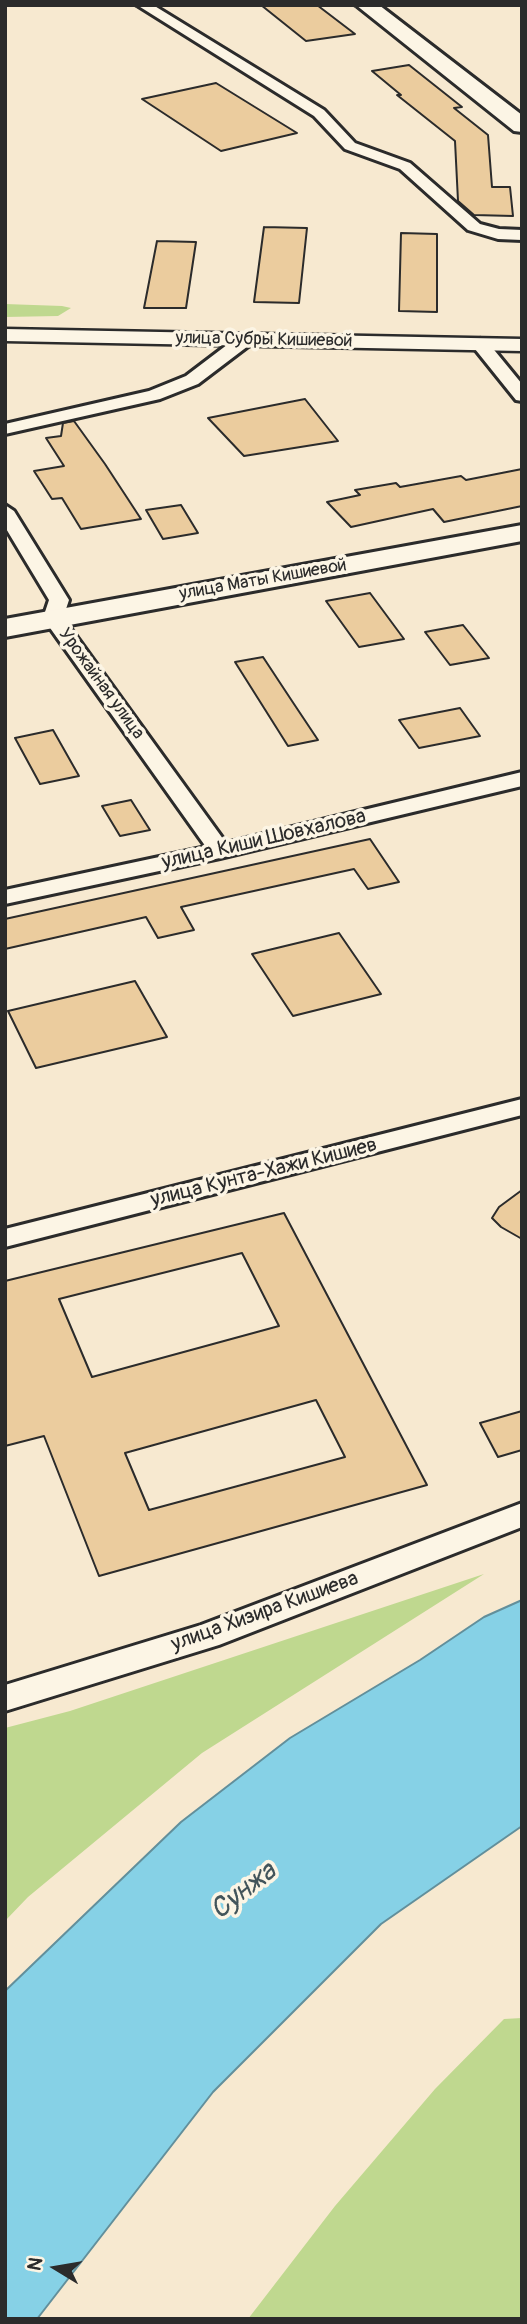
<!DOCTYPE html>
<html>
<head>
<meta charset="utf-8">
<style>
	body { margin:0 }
	#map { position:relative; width:527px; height:2324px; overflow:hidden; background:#f7e9d0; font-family:Pangolin,sans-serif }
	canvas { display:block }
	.frame { position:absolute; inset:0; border:7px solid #2b2b2b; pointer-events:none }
	.north { position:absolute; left:21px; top:2233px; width:70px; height:70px; -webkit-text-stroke:5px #fcf5e5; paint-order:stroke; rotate:281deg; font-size:19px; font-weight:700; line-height:28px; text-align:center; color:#2b2b2b }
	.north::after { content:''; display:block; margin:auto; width:24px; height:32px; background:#2b2b2b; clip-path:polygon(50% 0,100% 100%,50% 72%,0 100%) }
</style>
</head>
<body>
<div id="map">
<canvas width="527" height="2324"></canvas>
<div class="frame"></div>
<div class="north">N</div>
</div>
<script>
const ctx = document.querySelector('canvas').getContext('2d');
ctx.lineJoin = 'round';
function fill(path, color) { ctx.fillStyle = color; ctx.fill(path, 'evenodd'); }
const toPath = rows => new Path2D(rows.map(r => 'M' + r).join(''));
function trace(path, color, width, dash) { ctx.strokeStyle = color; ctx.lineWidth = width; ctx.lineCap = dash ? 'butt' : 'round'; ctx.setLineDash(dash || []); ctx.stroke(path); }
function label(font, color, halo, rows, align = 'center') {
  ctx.font = font + ' Pangolin,sans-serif'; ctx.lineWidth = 7; ctx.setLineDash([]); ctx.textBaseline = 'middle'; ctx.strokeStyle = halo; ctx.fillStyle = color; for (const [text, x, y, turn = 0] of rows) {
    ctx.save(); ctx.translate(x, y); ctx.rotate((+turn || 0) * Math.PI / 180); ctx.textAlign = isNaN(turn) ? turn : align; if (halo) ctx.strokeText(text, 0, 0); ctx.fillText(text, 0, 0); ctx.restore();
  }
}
fill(toPath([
	[5,304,62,306,71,308,58,316,5,317],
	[484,1574,202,1753,28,1897,5,1921,5,1728,70,1711],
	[522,2018,522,2319,248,2319,335,2206,435,2089,504,2019]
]), '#bfd88f');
const water = toPath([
	[522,1600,522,1826,381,1924,213,2092,37,2319,5,2319,5,1991,181,1822,290,1738,420,1660,484,1617,522,1600]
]);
fill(water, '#86d1e6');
trace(water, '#628f9b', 2);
const building = toPath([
	[261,5,317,5,355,34,306,41,261,5],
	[409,65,462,107,454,108,488,135,492,187,510,187,513,216,474,215,458,201,455,141,397,95,401,95,372,71,409,65],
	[216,83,297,133,221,151,142,99,216,83],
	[264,227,307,228,299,303,254,302,264,227],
	[401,233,437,234,437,312,399,311,401,233],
	[157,241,196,242,186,308,144,308,157,241],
	[305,399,338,441,244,456,208,418,305,399],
	[74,421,105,464,141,519,81,529,62,498,52,499,34,471,64,466,46,438,61,436,63,423,74,421],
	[522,469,522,506,444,522,433,509,351,527,327,502,360,495,355,490,396,483,400,487,461,476,466,480,522,469],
	[181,505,198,533,163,539,146,510,181,505],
	[370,593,404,639,359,647,326,601,370,593],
	[463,625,489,658,450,665,425,632,463,625],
	[263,657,292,701,318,740,288,746,235,662,263,657],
	[460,708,480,736,419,748,399,720,460,708],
	[53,730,79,776,40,784,15,738,53,730],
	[131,800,150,830,120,836,102,806,131,800],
	[370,839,399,882,368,889,354,869,181,907,194,930,158,938,146,917,5,949,5,919,370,839],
	[339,933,381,994,293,1016,252,954,339,933],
	[135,981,167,1037,36,1068,8,1011,135,981],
	[522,1190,522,1239,501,1227,492,1218,499,1207,522,1190],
	[284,1213,427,1485,99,1576,44,1436,5,1446,5,1281,284,1213],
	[242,1253,279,1326,92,1377,59,1299,242,1253],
	[316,1400,345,1457,149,1510,125,1453,316,1400],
	[522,1411,522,1450,498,1457,480,1423,522,1411]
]);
fill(building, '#ebcc9e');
trace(building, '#2b2b2b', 2);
const minor = toPath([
	[137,5,153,5,324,110,355,143,410,163,480,224,499,229,522,230,522,240,498,239,468,230,400,169,345,149,314,116,137,5],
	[246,334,255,339,252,343,198,384,160,399,5,434,5,424,149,391,186,376,240,335,246,334],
	[480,339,486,340,522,384,522,401,516,400,471,344,480,339],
	[5,505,14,511,69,600,63,618,226,843,522,772,522,786,220,858,5,904,5,890,206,847,43,618,49,600,5,527,5,505],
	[522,1099,522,1115,5,1247,5,1229,522,1099],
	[522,1503,522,1527,219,1645,5,1711,5,1685,201,1625,522,1503]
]);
const tertiary = toPath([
	[5,329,522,339,522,351,5,341,5,329]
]);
const secondary = toPath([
	[356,5,379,5,522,115,522,132,514,131,356,5],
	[522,525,522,541,5,637,5,619,522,525]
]);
trace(minor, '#2b2b2b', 6);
trace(tertiary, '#2b2b2b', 5);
trace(secondary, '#2b2b2b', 6);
fill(minor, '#fcf5e5');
fill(tertiary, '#fcf5e5');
fill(secondary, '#fcf5e5');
label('18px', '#2b2b2b', '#fcf5e5', [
	["улица Субры Кишиевой",264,340,1],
	["улица Маты Кишиевой",263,580,-10],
	["Урожайная улица",101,684,54]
]);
label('21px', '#2b2b2b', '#fcf5e5', [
	["улица Киши Шовхалова",264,840,-13],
	["улица Кунта-Хажи Кишиев",264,1173,-14],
	["улица Хизира Кишиева",265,1612,-20]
]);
label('italic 28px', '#42545a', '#fcf5e5', [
	["Сунжа",244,1892,-38]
]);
</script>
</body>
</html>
